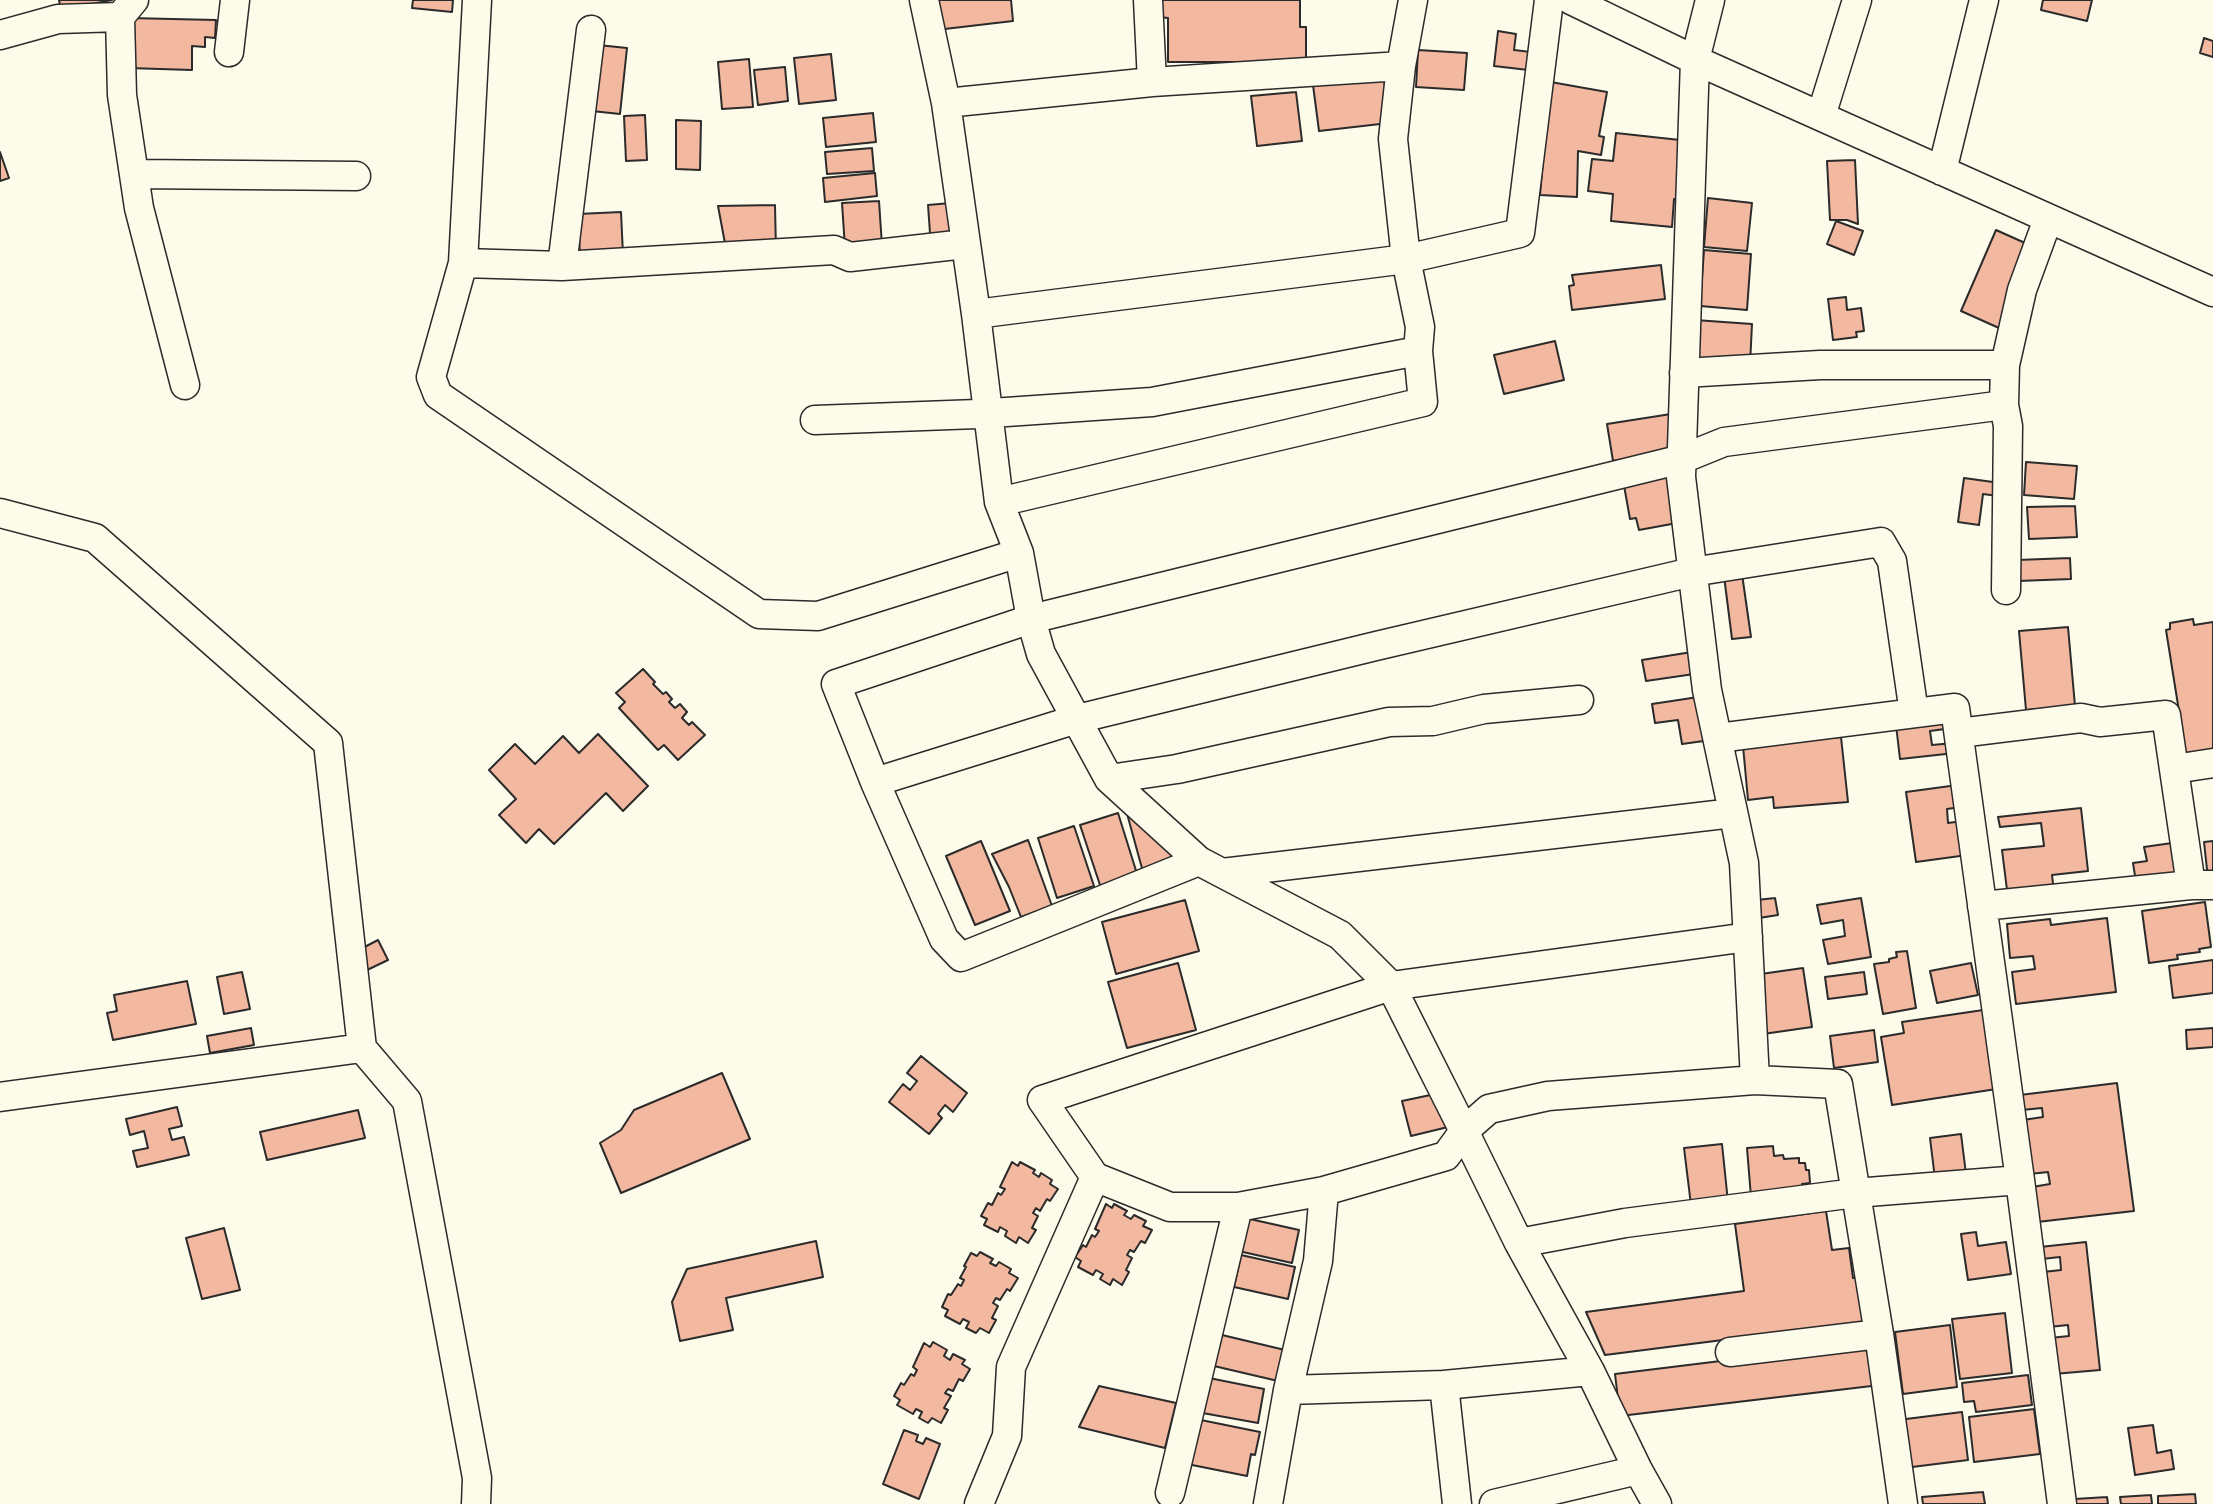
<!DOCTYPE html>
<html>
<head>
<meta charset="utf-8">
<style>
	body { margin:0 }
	canvas { display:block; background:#fdfbea }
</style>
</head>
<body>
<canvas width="2213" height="1504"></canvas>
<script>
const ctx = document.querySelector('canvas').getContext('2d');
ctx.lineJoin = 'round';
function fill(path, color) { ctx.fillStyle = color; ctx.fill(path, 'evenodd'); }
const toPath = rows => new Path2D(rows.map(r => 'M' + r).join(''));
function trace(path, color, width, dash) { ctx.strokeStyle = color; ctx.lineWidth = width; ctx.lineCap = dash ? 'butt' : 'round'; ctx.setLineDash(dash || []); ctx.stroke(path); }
const building = toPath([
	[59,0,112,0,61,10,59,0],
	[413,0,453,0,452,12,412,8,413,0],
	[932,0,1011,0,1013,21,936,30,932,0],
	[1154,0,1300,0,1300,27,1306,27,1306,62,1168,62,1168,18,1160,17,1154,0],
	[2043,0,2092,0,2087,21,2041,10,2043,0],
	[129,18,216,20,215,38,205,37,205,47,192,46,192,70,128,68,129,18],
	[1498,31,1516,34,1514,50,1539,53,1537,71,1494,66,1498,31],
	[2204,38,2213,41,2213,57,2200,53,2204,38],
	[598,45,627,48,620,114,592,111,598,45],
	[1418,50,1467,53,1464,90,1416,87,1418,50],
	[831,54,836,100,799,104,794,58,831,54],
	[749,59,753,107,722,109,718,62,749,59],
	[785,67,788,101,758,105,754,70,785,67],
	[1384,78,1389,123,1319,131,1313,85,1384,78],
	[1545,81,1607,92,1599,136,1604,137,1601,155,1578,151,1577,197,1540,195,1547,114,1545,81],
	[1296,92,1302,141,1257,146,1251,96,1296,92],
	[873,113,876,142,826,147,823,118,873,113],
	[645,115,647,160,626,161,624,116,645,115],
	[676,120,701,121,700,170,676,169,676,120],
	[1616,133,1680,140,1684,200,1674,199,1672,227,1611,221,1613,194,1588,191,1592,159,1613,161,1616,133],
	[872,148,874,171,827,174,825,152,872,148],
	[0,152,9,178,0,181,0,152],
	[1855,160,1858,224,1847,220,1830,220,1827,161,1855,160],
	[875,173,877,196,825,202,823,178,875,173],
	[1708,198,1752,203,1747,251,1704,247,1708,198],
	[879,201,882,246,845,248,842,203,879,201],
	[951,203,954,245,931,247,928,205,951,203],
	[775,205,776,251,727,254,718,206,775,205],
	[621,212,623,255,580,257,578,214,621,212],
	[1836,221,1863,231,1854,255,1827,244,1836,221],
	[1996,230,2034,247,1999,328,1961,311,1996,230],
	[1704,250,1751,254,1747,310,1700,306,1704,250],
	[1661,265,1665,299,1572,310,1569,286,1574,285,1572,275,1661,265],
	[1846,297,1847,310,1861,308,1864,331,1856,332,1857,337,1833,340,1828,299,1846,297],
	[1695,320,1752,324,1750,365,1693,362,1695,320],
	[1555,341,1564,380,1504,394,1494,355,1555,341],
	[1671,414,1676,451,1613,461,1607,424,1671,414],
	[2026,462,2077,466,2074,499,2024,495,2026,462],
	[1668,472,1677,523,1639,530,1636,518,1630,519,1623,480,1668,472],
	[1964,478,2000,483,1998,496,1983,494,1979,525,1958,522,1964,478],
	[2075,506,2077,537,2029,539,2027,507,2075,506],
	[2070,558,2071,579,2018,581,2017,560,2070,558],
	[1742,574,1751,637,1732,639,1724,576,1742,574],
	[2193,619,2194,625,2213,622,2213,751,2186,755,2166,630,2170,629,2170,623,2193,619],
	[2068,627,2075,706,2026,710,2019,631,2068,627],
	[1698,651,1701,673,1646,681,1642,660,1698,651],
	[643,669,655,682,653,684,663,694,666,692,672,699,669,702,675,708,680,704,687,712,682,718,689,725,692,722,705,735,678,760,664,745,658,750,619,708,625,702,616,693,643,669],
	[1705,696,1711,740,1682,744,1678,720,1655,723,1652,704,1705,696],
	[1951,718,1952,728,1930,731,1932,745,1954,743,1955,753,1900,759,1896,725,1951,718],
	[598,734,648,786,623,811,606,793,554,844,539,829,526,843,499,815,516,799,489,770,515,744,535,764,563,736,579,753,598,734],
	[1841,737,1848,802,1774,808,1773,797,1748,800,1743,746,1841,737],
	[1965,784,1968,806,1947,809,1948,823,1970,820,1975,854,1916,862,1906,792,1965,784],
	[2081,808,2088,871,2052,875,2054,892,2008,898,2002,850,2044,846,2041,823,2000,827,1998,817,2081,808],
	[1126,810,1187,860,1143,872,1126,810],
	[1118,813,1138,877,1101,888,1080,825,1118,813],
	[1074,826,1094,886,1057,898,1038,838,1074,826],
	[1028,840,1052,906,1021,917,1009,887,992,854,1028,840],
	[981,841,1010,911,975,925,946,856,981,841],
	[2213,841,2213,878,2208,879,2204,842,2213,841],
	[2179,842,2185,874,2136,882,2133,863,2147,861,2144,847,2179,842],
	[1775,898,1778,915,1759,918,1757,900,1775,898],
	[1861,898,1871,957,1828,964,1823,940,1845,936,1843,920,1821,924,1817,905,1861,898],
	[1185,900,1199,951,1116,974,1102,922,1185,900],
	[2205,902,2211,947,2199,949,2200,952,2177,955,2178,959,2149,963,2142,911,2205,902],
	[2107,918,2116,992,2016,1004,2012,972,2035,969,2033,956,2010,958,2007,924,2050,919,2051,925,2107,918],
	[378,940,388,960,365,971,355,952,378,940],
	[1907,951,1916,1008,1883,1014,1874,964,1889,962,1889,959,1897,957,1896,952,1907,951],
	[2213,960,2213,993,2173,998,2169,966,2213,960],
	[1178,963,1196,1030,1127,1048,1108,982,1178,963],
	[1971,963,1978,995,1937,1003,1930,971,1971,963],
	[1803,968,1812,1027,1763,1034,1754,975,1803,968],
	[242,972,250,1009,224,1014,217,977,242,972],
	[1864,972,1867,994,1828,999,1825,977,1864,972],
	[187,981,196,1024,113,1040,107,1013,117,1011,114,995,187,981],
	[1990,1009,2003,1088,1892,1105,1881,1037,1904,1033,1902,1022,1990,1009],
	[251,1028,254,1045,210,1053,207,1036,251,1028],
	[2213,1028,2213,1047,2187,1049,2186,1030,2213,1028],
	[1874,1030,1878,1062,1834,1068,1830,1036,1874,1030],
	[921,1056,967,1093,953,1112,945,1105,938,1114,942,1118,929,1134,889,1102,903,1084,910,1090,917,1081,907,1073,921,1056],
	[722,1073,750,1139,621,1193,600,1143,621,1130,634,1110,722,1073],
	[2117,1083,2134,1211,2037,1222,2032,1187,2050,1184,2048,1172,2030,1174,2023,1120,2043,1117,2042,1108,2022,1110,2020,1095,2117,1083],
	[1440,1093,1448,1127,1411,1136,1402,1101,1440,1093],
	[177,1107,182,1126,169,1129,172,1140,184,1137,189,1155,137,1167,133,1151,148,1148,144,1131,130,1135,126,1119,177,1107],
	[358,1110,365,1138,267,1160,260,1132,358,1110],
	[1961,1134,1966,1174,1935,1179,1930,1138,1961,1134],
	[1722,1144,1728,1202,1691,1205,1684,1148,1722,1144],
	[1773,1146,1774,1156,1783,1155,1784,1159,1799,1158,1799,1163,1805,1163,1806,1170,1809,1170,1810,1183,1802,1184,1804,1193,1751,1197,1747,1148,1773,1146],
	[1012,1162,1018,1166,1020,1162,1035,1170,1033,1173,1039,1177,1041,1173,1052,1180,1050,1184,1058,1189,1050,1201,1047,1199,1040,1211,1036,1208,1033,1213,1038,1216,1032,1228,1036,1230,1028,1243,1019,1237,1016,1243,1005,1236,1007,1231,1000,1227,998,1232,984,1225,987,1219,981,1216,988,1203,992,1205,998,1193,1001,1195,1005,1189,1000,1187,1012,1162],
	[1106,1204,1112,1208,1114,1204,1127,1211,1124,1215,1131,1219,1134,1215,1146,1221,1143,1226,1152,1230,1145,1243,1141,1241,1134,1252,1130,1250,1127,1255,1132,1258,1126,1270,1129,1272,1122,1285,1113,1279,1110,1285,1100,1279,1103,1274,1096,1270,1093,1275,1078,1267,1081,1261,1075,1257,1083,1245,1086,1247,1092,1235,1095,1237,1099,1231,1095,1229,1106,1204],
	[1826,1211,1832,1250,1849,1248,1853,1278,1857,1278,1864,1322,1605,1355,1586,1312,1744,1291,1735,1224,1826,1211],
	[1241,1217,1299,1230,1292,1263,1234,1250,1241,1217],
	[224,1228,240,1290,202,1299,186,1238,224,1228],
	[1976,1232,1978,1246,2006,1242,2011,1274,1968,1280,1961,1234,1976,1232],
	[816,1241,823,1277,726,1298,733,1330,680,1341,672,1302,687,1269,816,1241],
	[2086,1242,2100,1370,2054,1374,2050,1338,2069,1336,2068,1325,2049,1327,2043,1272,2061,1270,2060,1257,2042,1259,2040,1247,2086,1242],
	[980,1252,993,1259,990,1263,996,1266,999,1262,1011,1269,1009,1273,1018,1278,1010,1291,1007,1289,1000,1300,996,1298,993,1303,998,1306,992,1318,996,1320,989,1333,980,1328,976,1333,966,1328,969,1322,963,1319,960,1324,945,1316,948,1310,942,1307,948,1294,951,1295,958,1284,961,1286,964,1280,960,1278,966,1267,964,1266,971,1253,977,1256,980,1252],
	[1241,1255,1295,1267,1288,1299,1234,1287,1241,1255],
	[2005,1313,2012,1373,1960,1379,1952,1319,2005,1313],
	[1950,1325,1957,1387,1903,1394,1895,1332,1950,1325],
	[1222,1335,1285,1350,1278,1381,1214,1366,1222,1335],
	[933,1342,947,1350,944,1356,950,1360,953,1354,965,1360,962,1364,970,1369,963,1381,959,1379,953,1391,948,1389,945,1393,951,1396,944,1408,948,1410,941,1423,932,1418,928,1423,919,1418,922,1412,916,1409,913,1414,897,1405,900,1400,894,1396,901,1383,904,1385,911,1374,914,1376,917,1370,913,1367,924,1343,930,1347,933,1342],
	[1875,1342,1880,1385,1620,1416,1615,1374,1875,1342],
	[2028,1375,2032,1405,1976,1412,1974,1401,1964,1402,1962,1383,2028,1375],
	[1204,1377,1264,1389,1258,1423,1197,1412,1204,1377],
	[1099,1386,1176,1403,1165,1448,1079,1427,1099,1386],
	[2034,1409,2040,1454,1974,1462,1969,1417,2034,1409],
	[1962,1412,1968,1460,1904,1468,1898,1420,1962,1412],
	[1196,1419,1260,1432,1255,1455,1251,1454,1247,1476,1187,1464,1196,1419],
	[2153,1425,2157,1453,2171,1450,2174,1469,2135,1475,2128,1428,2153,1425],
	[904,1430,918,1435,916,1441,923,1444,926,1438,940,1444,919,1499,883,1484,904,1430],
	[1983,1492,1985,1504,1923,1504,1922,1497,1983,1492],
	[2195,1494,2196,1504,2158,1504,2158,1496,2195,1494],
	[2151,1495,2152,1504,2121,1504,2120,1497,2151,1495],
	[2107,1497,2108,1504,2075,1504,2075,1499,2107,1497]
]);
fill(building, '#f2b8a0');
trace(building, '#2b2b2b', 2);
const minor = toPath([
	[134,0,120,17,122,95,139,208,185,385],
	[477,0,463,263,431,377,438,395,759,614,818,616,1019,553],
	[924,0,946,103,976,314,999,502,1019,553,1031,619,1041,654,1109,779,1199,861,1340,935,1391,986,1748,937],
	[1148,0,1152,82],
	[1571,0,1695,60,2213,292],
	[1710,0,1695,60,1681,477,1707,690,1744,863,1755,1080,1838,1084,1879,1334,1903,1504],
	[0,35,58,19,120,17],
	[229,52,235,0],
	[946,103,1152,82,1401,66,1413,0],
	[1821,116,1857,0],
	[1942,171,1984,0],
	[134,174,356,176],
	[463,263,562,266,834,250,850,257,965,244],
	[562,266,591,30],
	[976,314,1406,259,1520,233,1549,0],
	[1684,373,1820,365,2005,365],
	[815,420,977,414,1152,402,1418,351],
	[999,502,1423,402,1418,351,1420,327,1406,259,1393,139,1401,66],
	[0,513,95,538,328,743,362,1048],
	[2006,590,2008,426,2004,405,2005,365,2022,290,2048,219],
	[1959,733,2081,718,2100,722,2166,715,2191,885],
	[1718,738,1955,708,2020,1180,2062,1504],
	[2174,769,2213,763],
	[1109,779,1177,769,1389,722,1433,721,1484,709,1579,700],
	[875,782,1077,719,1376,646,1692,572,1881,542,1892,561,1914,713],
	[1199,861,961,957,944,939,875,782,836,684,1031,619,1682,459,1724,442,2004,405],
	[1222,873,1733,813],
	[1982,906,2191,885,2213,885],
	[0,1097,362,1048,407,1101,477,1478,476,1504],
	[1519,1243,1625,1223,1855,1193,2020,1180],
	[1730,1352,1879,1334],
	[1444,1385,1457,1504],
	[1288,1390,1444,1385,1590,1371],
	[1170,1493,1238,1207],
	[979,1504,1007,1436,1011,1367,1095,1177],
	[1268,1504,1288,1390,1318,1261,1324,1191],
	[1494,1504,1638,1470],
	[1657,1504,1638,1470,1590,1371,1519,1243,1464,1131,1391,986,1042,1100,1095,1177,1170,1207,1238,1207,1324,1191,1446,1156,1464,1131,1489,1109,1548,1096,1755,1080]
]);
trace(minor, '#2b2b2b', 31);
trace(minor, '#fdfbea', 28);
</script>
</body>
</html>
